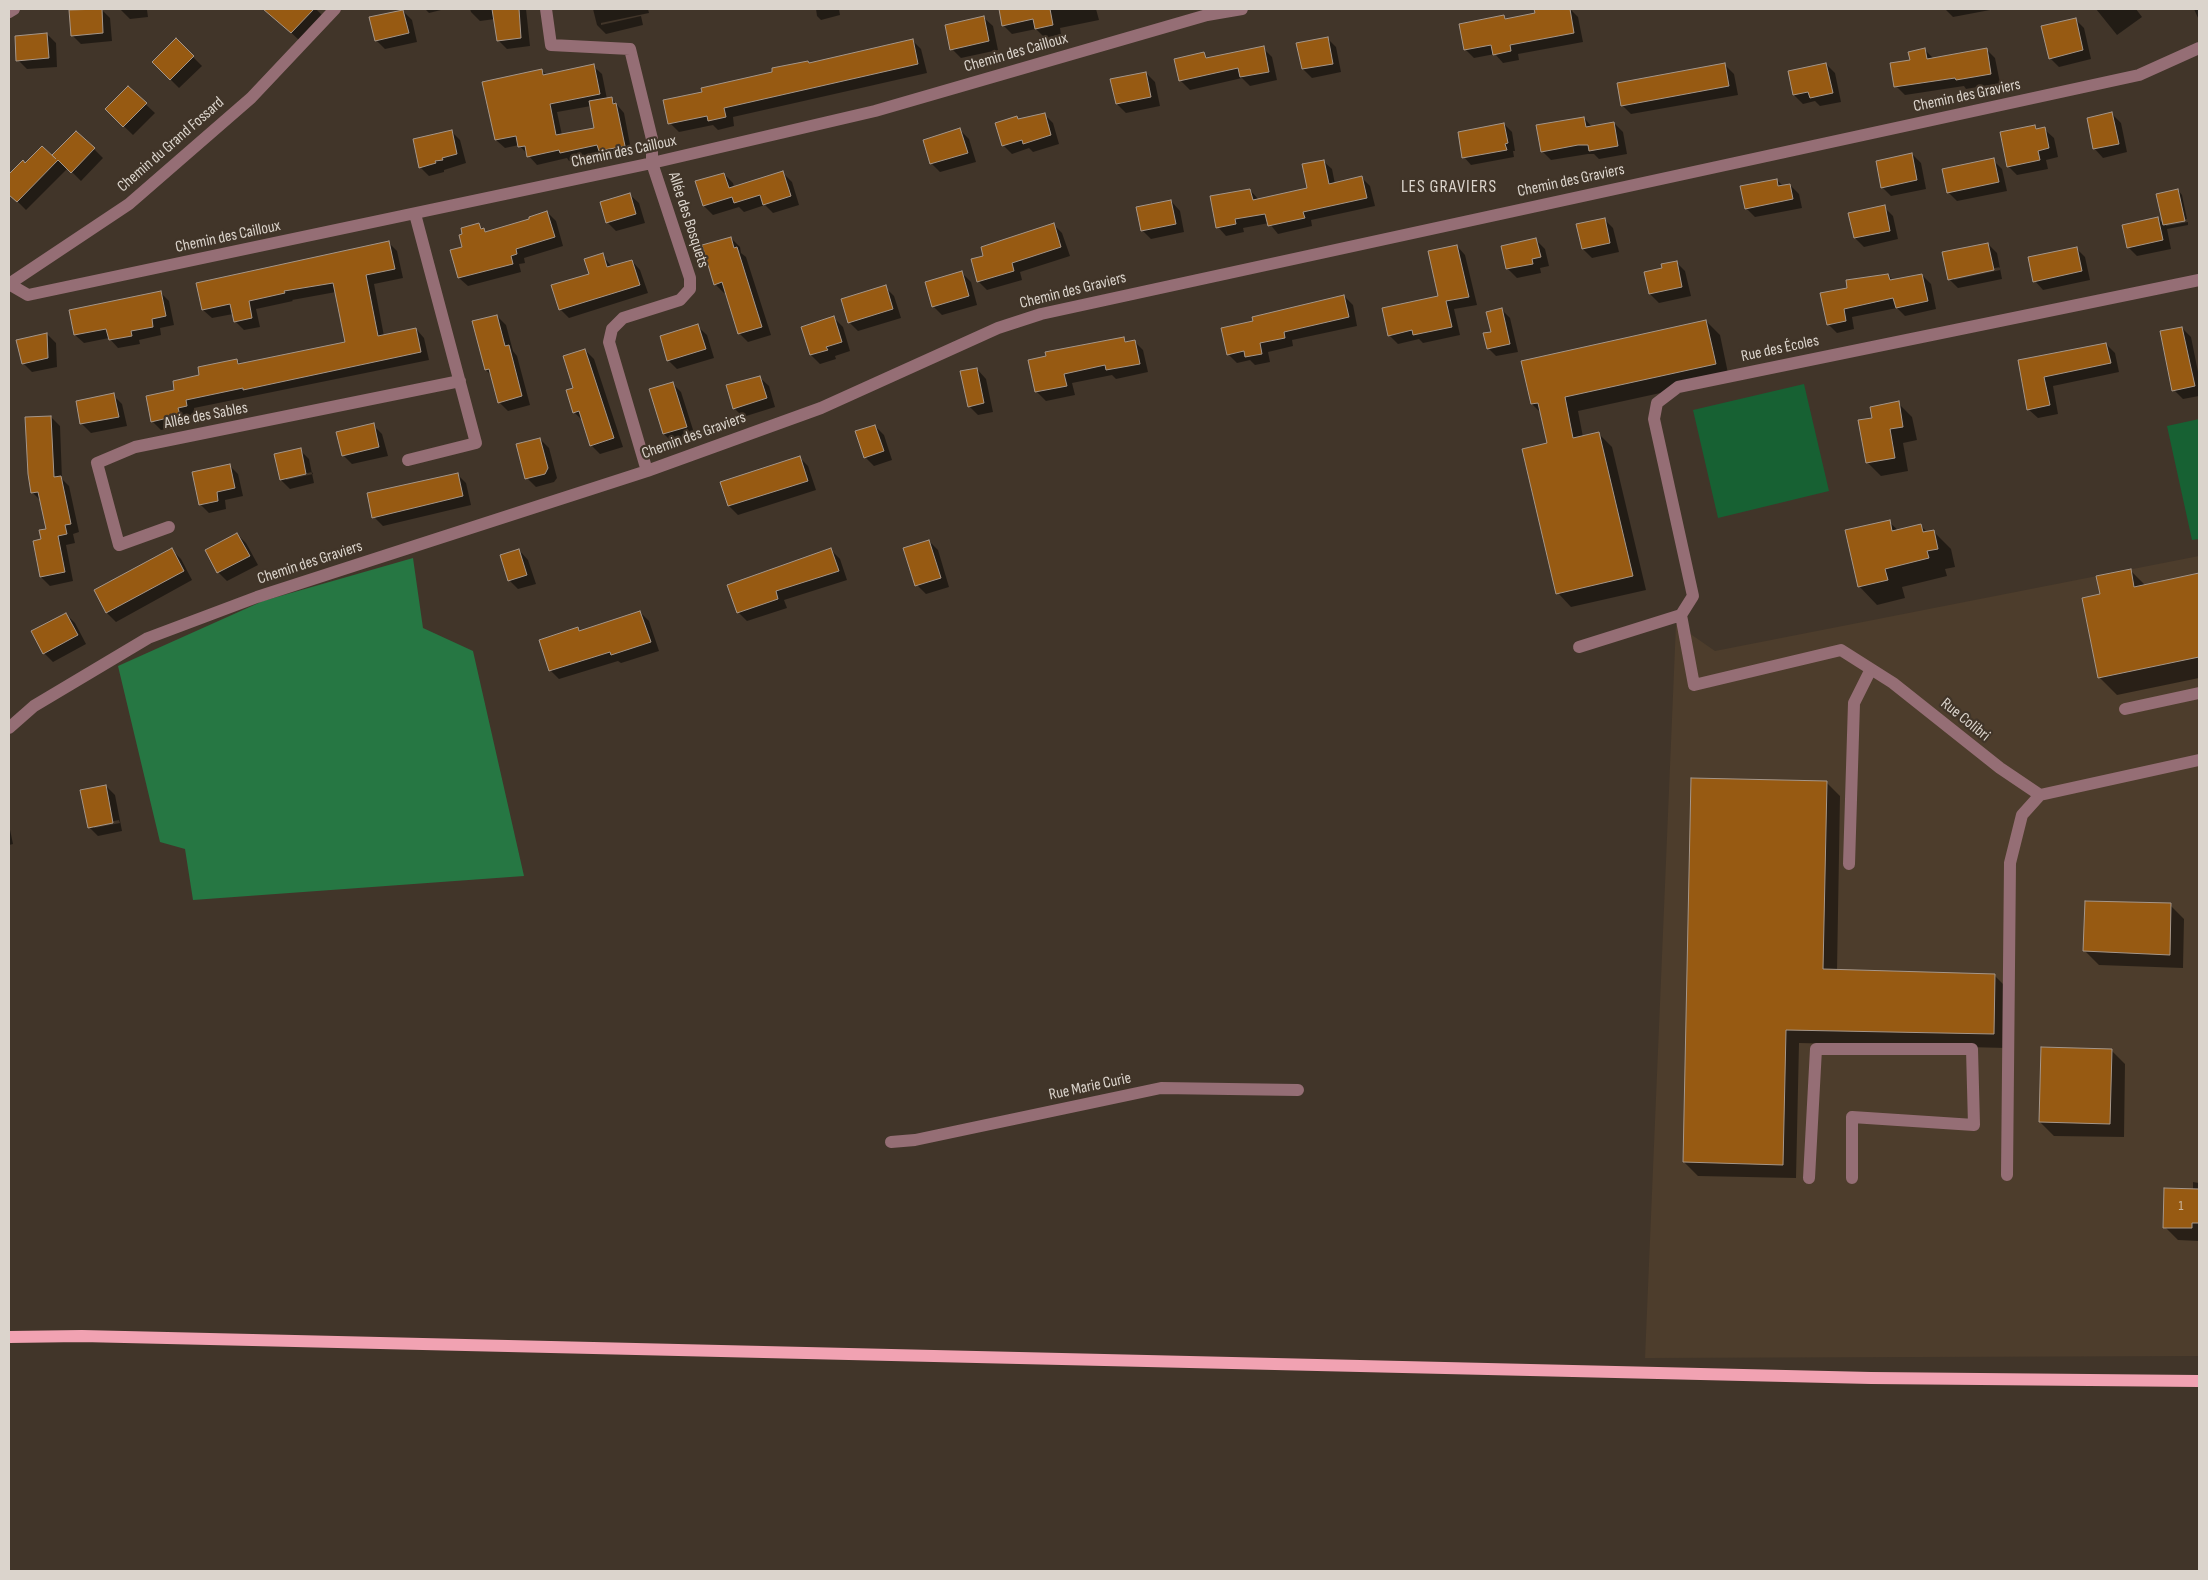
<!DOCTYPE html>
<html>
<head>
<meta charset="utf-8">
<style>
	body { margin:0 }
	#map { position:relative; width:2208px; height:1580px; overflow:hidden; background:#413529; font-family:"Sofia Sans Condensed",sans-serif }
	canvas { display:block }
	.frame { position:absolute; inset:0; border:10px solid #dbd4cc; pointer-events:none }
</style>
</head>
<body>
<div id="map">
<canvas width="2208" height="1580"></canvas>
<div class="frame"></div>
</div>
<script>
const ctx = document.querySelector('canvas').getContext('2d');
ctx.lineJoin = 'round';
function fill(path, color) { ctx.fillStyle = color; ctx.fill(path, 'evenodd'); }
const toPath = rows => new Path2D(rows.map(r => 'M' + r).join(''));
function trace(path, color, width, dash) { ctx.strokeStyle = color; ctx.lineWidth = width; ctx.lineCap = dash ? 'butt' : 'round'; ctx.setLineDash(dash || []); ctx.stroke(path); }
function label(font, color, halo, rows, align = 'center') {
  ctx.font = font + ' "Sofia Sans Condensed",sans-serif'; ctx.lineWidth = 4.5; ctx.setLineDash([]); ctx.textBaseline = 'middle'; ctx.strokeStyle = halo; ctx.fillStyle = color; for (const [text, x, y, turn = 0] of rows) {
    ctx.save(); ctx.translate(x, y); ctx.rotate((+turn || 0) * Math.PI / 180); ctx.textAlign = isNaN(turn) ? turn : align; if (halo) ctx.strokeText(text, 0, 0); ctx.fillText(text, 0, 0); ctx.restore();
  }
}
fill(toPath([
	[2199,556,2199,1356,1645,1358,1676,624,1715,651]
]), '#4d3d2c');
fill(toPath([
	[1804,384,1829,491,1718,518,1693,410],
	[2199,419,2199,539,2192,540,2167,426]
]), '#176133');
fill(toPath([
	[413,558,423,628,473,651,524,876,193,900,185,849,160,842,118,666,263,601]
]), '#267743');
fill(toPath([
	[101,9,110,18,112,41,81,44,72,35,71,11],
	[120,9,155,9,147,10,148,17,130,19],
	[270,9,316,9,323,16,300,41,268,11],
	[425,9,445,9,429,13],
	[470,9,526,9,530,46,507,49,498,40,495,19,480,21,471,12],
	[593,9,648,9,649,13,601,23,601,25,641,16,643,25,606,34,597,25],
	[816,9,839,9,840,15,821,20,817,16],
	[1000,9,1096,9,1099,20,1060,28,1061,34,1045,38,1036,29,1012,34,1003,25],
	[1542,9,1570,9,1578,17,1583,42,1518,54,1519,60,1503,63,1495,54,1474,58,1465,49,1504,16,1507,20,1536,14,1535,10],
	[1945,9,1990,9,1990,10,1953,17],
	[2096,9,2136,9,2142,17,2117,35],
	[2194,9,2199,9,2199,21,2199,20],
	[403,11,412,20,417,42,385,49,376,40],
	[983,17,993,26,998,50,961,58,952,49],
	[2075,19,2084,28,2091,59,2059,67,2050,58],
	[47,34,56,43,57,67,27,69,18,60],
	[1327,38,1336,47,1341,72,1312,78,1303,69],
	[176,40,202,66,179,88,153,62],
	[912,40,921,49,927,73,733,117,734,126,718,130,713,125,679,132,670,123,704,93,810,64],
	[1263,48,1272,57,1277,80,1250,86,1242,78,1190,90,1181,81,1176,60,1204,54,1209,59],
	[1986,49,1995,58,2000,83,1966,89,1964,86,1905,95,1896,86,1911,61,1925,50,1934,59],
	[1724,64,1734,74,1738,95,1631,114,1622,105],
	[1826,64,1835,73,1841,102,1820,106,1815,101,1803,104,1794,95],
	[593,66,602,74,607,99,612,99,624,113,632,155,608,159,603,153,569,161,567,158,537,165,519,145,505,148,496,140,483,83,542,71,547,75],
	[591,106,596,129,562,135,557,112],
	[1146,73,1155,82,1160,106,1126,113,1117,104],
	[128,88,155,113,133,135,106,109],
	[1044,114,1053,123,1059,144,1033,152,1029,148,1012,154,1003,145,1017,117,1019,120],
	[2112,114,2121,123,2127,152,2103,158,2094,148],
	[1584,118,1592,127,1614,123,1623,132,1627,154,1599,159,1594,154,1588,154,1551,160,1543,152],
	[1504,124,1512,132,1515,151,1513,151,1514,157,1471,165,1464,157],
	[2035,126,2039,130,2044,129,2054,138,2058,157,2046,160,2048,169,2017,175,2008,166],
	[960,130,969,139,976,162,940,172,931,163],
	[451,131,460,140,466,163,444,170,444,172,429,176,420,167],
	[42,147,57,161,94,149,103,158,81,181,68,168,26,210,9,193,9,177],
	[1912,154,1921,163,1926,189,1891,196,1882,187],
	[1993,160,2002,169,2007,191,1957,201,1948,192],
	[1323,161,1332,169,1335,184,1362,178,1370,186,1375,206,1311,220,1312,226,1278,234,1269,223,1243,228,1244,232,1226,236,1218,227,1250,190,1259,200,1308,189],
	[783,173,792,182,799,205,773,213,765,205,744,212,739,207,713,215,704,206,697,182,724,174,733,183,734,187],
	[1777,180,1783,186,1790,185,1799,194,1802,208,1755,217,1746,208],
	[2178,190,2182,195,2187,219,2166,224,2166,226,2188,222,2188,225,2167,229,2171,249,2137,256,2128,247,2158,218,2165,226,2158,195],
	[629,194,639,203,645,223,616,231,607,222],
	[1171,201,1180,211,1184,232,1151,239,1142,230],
	[1884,207,1893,216,1898,239,1864,247,1855,238],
	[547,212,556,221,563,246,524,258,525,263,519,264,521,272,468,286,459,278,463,247,479,225,487,233,531,220],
	[1604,219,1613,228,1619,252,1592,258,1583,249],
	[1053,224,1062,233,1070,256,1020,272,1022,280,987,290,978,281,985,256],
	[731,238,740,247,741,253,746,257,771,335,748,342,739,333,726,292,724,293,715,284],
	[1536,240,1545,249,1549,266,1540,268,1541,273,1517,278,1508,269],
	[389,243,397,251,403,278,374,284,384,336,416,329,424,338,429,360,194,408,195,414,186,416,188,424,161,430,152,421,176,391,201,376,237,360,242,365,346,343,336,292,292,300,293,301,256,309,260,327,244,330,235,321,233,314,212,318,203,310],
	[1988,244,1997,253,2002,279,1958,288,1949,279],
	[2000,267,2000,270,1954,280,1954,277],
	[1457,246,1465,255,1477,305,1454,309,1460,335,1423,343,1419,339,1398,344,1389,335,1440,297],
	[2076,248,2085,257,2090,280,2043,290,2035,281],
	[602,255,612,267,632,261,640,270,648,293,569,318,560,309,590,275],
	[1676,262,1685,271,1691,296,1659,303,1650,294,1663,269],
	[962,273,971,282,977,305,942,315,933,306],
	[1888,275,1894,281,1922,275,1931,284,1936,309,1905,316,1897,308,1852,317,1854,329,1837,333,1828,324,1849,289],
	[885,287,894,296,901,318,858,331,849,322],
	[160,292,169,301,174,325,160,328,161,335,139,340,140,344,118,348,109,338,84,343,75,335],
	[1344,296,1353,305,1357,326,1292,340,1293,346,1268,352,1270,362,1255,365,1250,360,1237,363,1228,354,1255,321],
	[1502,310,1510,318,1518,352,1496,356,1488,348],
	[497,316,506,325,513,351,517,356,530,405,508,411,499,402,492,376,486,370],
	[834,318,843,327,850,351,835,356,836,359,820,364,811,355,803,327],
	[1706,321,1720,335,1729,378,1578,411,1583,437,1598,433,1612,447,1646,590,1571,607,1558,593,1548,444,1542,414,1532,404],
	[697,326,707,335,714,358,677,369,668,360],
	[2182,328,2191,337,2199,377,2199,396,2183,399,2174,390],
	[47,334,56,343,57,367,32,372,23,363],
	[1123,338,1127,342,1134,341,1143,350,1148,372,1116,379,1112,375,1072,383,1075,395,1046,401,1037,392,1030,361],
	[2106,344,2115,353,2119,372,2053,386,2058,414,2038,418,2028,409,2019,361],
	[585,350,594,359,623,447,600,454,591,445,583,421,574,412,575,388],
	[977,369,986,379,993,412,978,415,969,406],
	[759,377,769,386,775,407,743,417,734,408],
	[672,383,681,392,695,436,673,443,664,434,651,390],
	[113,395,122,404,127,426,91,433,82,424,77,402],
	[1898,403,1912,417,1917,440,1903,443,1908,471,1881,476,1867,462],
	[51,417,60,426,62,479,69,486,79,532,73,534,75,543,66,545,73,581,50,586,41,577,43,540,47,530,41,501,32,492],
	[373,425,382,434,388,456,352,464,343,455],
	[875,426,884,435,892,460,874,466,865,457],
	[540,439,549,448,557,478,554,482,536,487,527,478],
	[300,450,309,459,314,483,290,489,281,480],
	[312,472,313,474,286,480,286,478],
	[799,457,808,466,816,490,738,515,729,506],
	[229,465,238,474,243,496,225,500,226,509,209,513,200,504],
	[457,474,466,483,471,505,383,526,374,517],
	[1889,522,1899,531,1921,526,1927,532,1933,531,1951,549,1955,567,1945,569,1947,576,1902,587,1905,598,1877,605,1859,586],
	[237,534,246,543,258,565,227,581,218,572,207,551],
	[929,541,938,550,949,587,926,594,917,585],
	[172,550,181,559,192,580,116,622,107,613,95,591],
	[519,550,528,560,536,584,518,589,509,580],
	[831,550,840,559,847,580,784,600,787,608,747,621,738,612],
	[2130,570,2146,586,2199,575,2199,678,2117,695,2099,677,2101,595],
	[640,612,649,621,659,651,621,663,618,661,559,679,550,670,578,629,580,632],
	[66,614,75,623,86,644,53,662,44,653],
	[1826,782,1840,796,1837,971,1994,975,2008,989,2007,1048,1799,1043,1796,1178,1698,1176,1684,1162],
	[106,786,115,795,122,831,98,836,89,827],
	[119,820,120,823,94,828,94,825],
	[9,825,13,844,9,845],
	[2170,905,2184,919,2183,968,2099,965,2085,951],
	[2111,1050,2125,1064,2124,1137,2054,1136,2040,1122],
	[2193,1182,2199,1183,2199,1241,2178,1240,2165,1227,2193,1190]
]), '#0007');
const building = toPath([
	[102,9,103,33,71,36,69,10,102,9],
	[263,9,314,9,291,33,263,9],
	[492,9,519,9,521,38,497,41,492,9],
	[999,9,1050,9,1053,25,1035,29,1033,19,1002,26,999,9],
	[1534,9,1570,9,1574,33,1510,45,1511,51,1493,55,1491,45,1464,50,1459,24,1504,15,1505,19,1535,13,1534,9],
	[403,10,409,33,375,41,369,17,403,10],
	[984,16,989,41,950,50,945,25,984,16],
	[2076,18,2083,50,2049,59,2041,26,2076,18],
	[47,33,49,58,16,61,15,36,47,33],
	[1328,37,1333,64,1302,69,1296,43,1328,37],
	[176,38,194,56,170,80,152,62,176,38],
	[913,39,918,64,724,108,726,117,708,121,707,116,668,124,663,100,702,92,701,88,772,72,772,68,808,61,809,63,913,39],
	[1264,46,1269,72,1240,77,1238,68,1179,81,1174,59,1204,52,1206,58,1264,46],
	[1925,48,1927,59,1987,48,1991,74,1956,80,1955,78,1894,87,1890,63,1910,60,1908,52,1925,48],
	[1725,63,1729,86,1621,106,1617,83,1725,63],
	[1826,63,1833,93,1810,98,1808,92,1793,95,1788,71,1826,63],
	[594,64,600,94,550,104,556,135,594,128,589,101,612,97,613,104,616,103,625,146,599,151,597,145,560,153,559,150,527,157,525,146,518,147,516,136,495,140,482,82,542,69,543,75,594,64],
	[1146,72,1151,97,1116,104,1110,79,1146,72],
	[128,86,147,103,123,127,105,109,128,86],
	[2112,112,2119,144,2093,149,2087,118,2112,112],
	[1045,113,1051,135,1023,144,1022,140,1002,146,995,123,1017,116,1018,119,1045,113],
	[1584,117,1586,127,1614,122,1618,146,1589,151,1588,145,1578,145,1541,152,1536,125,1584,117],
	[1504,123,1508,143,1505,144,1507,150,1462,158,1458,132,1504,123],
	[2035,125,2036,129,2045,127,2049,148,2038,151,2040,160,2007,167,2000,132,2035,125],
	[960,128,968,153,930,164,923,140,960,128],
	[452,130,457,154,442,158,443,160,435,161,436,163,419,168,413,139,452,130],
	[76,131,95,148,71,173,58,160,17,202,9,195,9,174,23,160,25,163,42,146,56,159,52,155,76,131],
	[1912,153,1917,180,1881,188,1876,161,1912,153],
	[1994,158,1999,182,1947,193,1942,169,1994,158],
	[1324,160,1329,184,1362,176,1367,198,1303,212,1305,218,1268,226,1265,214,1235,219,1236,224,1216,228,1210,196,1250,189,1253,200,1307,188,1302,164,1324,160],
	[783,171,791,196,763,205,760,195,734,203,732,197,703,206,695,181,724,173,729,188,783,171],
	[1777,179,1778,186,1790,184,1793,199,1745,209,1740,186,1777,179],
	[2178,189,2185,221,2163,225,2156,194,2178,189],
	[630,193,636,214,606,223,600,202,630,193],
	[1171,200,1176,224,1141,231,1136,207,1171,200],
	[1885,205,1890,231,1854,238,1848,213,1885,205],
	[547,211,555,237,516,249,517,254,511,256,513,264,458,278,450,250,462,247,459,235,462,234,461,228,479,223,481,229,484,228,485,232,529,219,529,217,547,211],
	[2158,217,2163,240,2127,248,2122,225,2158,217],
	[1605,218,1610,243,1582,249,1576,224,1605,218],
	[1054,223,1061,247,1012,263,1014,271,977,282,971,259,983,256,981,247,1054,223],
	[731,237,734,248,737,247,762,327,738,334,722,282,714,285,702,245,731,237],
	[1536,238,1541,257,1532,259,1533,264,1506,269,1501,246,1536,238],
	[389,241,395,269,366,275,378,336,416,328,421,352,243,390,243,388,186,400,187,406,178,408,180,415,151,422,146,396,174,390,173,381,199,375,198,367,237,359,238,364,345,342,333,283,284,291,285,293,249,301,252,318,234,322,230,304,202,310,196,283,389,241],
	[1988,243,1994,270,1948,280,1942,252,1988,243],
	[1457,245,1469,297,1446,301,1452,327,1413,335,1412,330,1388,336,1382,308,1438,296,1428,251,1457,245],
	[2077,247,2082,271,2033,282,2028,257,2077,247],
	[603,253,607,267,632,260,640,285,559,310,551,285,589,274,584,259,603,253],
	[1677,261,1682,287,1649,294,1644,272,1662,268,1661,264,1677,261],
	[962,271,969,296,932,307,925,282,962,271],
	[1888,274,1890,280,1922,274,1928,301,1896,308,1893,298,1844,309,1846,321,1827,325,1820,293,1847,288,1846,280,1888,274],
	[886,285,893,309,848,323,841,299,886,285],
	[161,291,166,316,152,319,153,327,131,331,132,336,109,340,106,329,74,335,69,310,161,291],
	[1344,295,1349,317,1284,332,1285,338,1260,343,1262,354,1245,357,1244,351,1227,355,1221,328,1253,321,1252,317,1344,295],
	[1502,308,1510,344,1487,349,1483,333,1491,332,1486,312,1502,308],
	[497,315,505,346,509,345,522,396,498,403,489,369,485,370,472,321,497,315],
	[834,316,842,342,826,347,828,350,810,355,801,327,834,316],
	[1706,320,1716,364,1565,397,1573,438,1599,432,1633,576,1556,594,1522,449,1547,443,1538,403,1531,404,1521,361,1706,320],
	[698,324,706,349,667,361,660,336,698,324],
	[2182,327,2195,386,2172,391,2160,331,2182,327],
	[47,333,48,358,22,364,16,340,47,333],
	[1124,337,1125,342,1135,340,1140,364,1106,370,1105,365,1064,374,1067,386,1035,392,1028,360,1046,356,1045,352,1124,337],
	[2106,343,2111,363,2044,377,2050,405,2027,410,2018,360,2106,343],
	[585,349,614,438,590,446,579,411,573,413,566,390,573,388,563,356,585,349],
	[977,368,984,403,968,407,960,371,977,368],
	[760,376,767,398,733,409,726,385,760,376],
	[673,382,687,427,663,434,649,389,673,382],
	[114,393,119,417,80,424,76,401,114,393],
	[1899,401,1903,427,1890,429,1895,458,1866,463,1858,420,1872,418,1870,407,1899,401],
	[51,416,54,477,61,476,71,524,65,525,67,534,58,536,65,572,40,577,33,541,41,539,39,530,46,529,38,492,31,493,28,474,25,417,51,416],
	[374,423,379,447,342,456,336,432,374,423],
	[875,425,884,451,864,458,855,431,875,425],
	[540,438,548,468,545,474,525,479,516,444,540,438],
	[301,448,306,474,280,480,274,454,301,448],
	[800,456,808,481,728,506,720,482,800,456],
	[230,464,235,488,217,492,218,501,199,505,192,472,230,464],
	[458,473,463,496,372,518,367,493,458,473],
	[1890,520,1892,531,1921,524,1923,532,1934,530,1938,549,1927,551,1929,558,1885,569,1888,580,1858,587,1845,530,1890,520],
	[237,533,250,556,217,573,205,550,237,533],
	[929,540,941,578,915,586,903,548,929,540],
	[172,548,184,571,106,613,94,590,172,548],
	[831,548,839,571,776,591,778,599,737,613,727,585,831,548],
	[519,549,527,575,508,581,500,555,519,549],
	[2131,569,2134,587,2199,573,2199,657,2098,678,2082,598,2100,594,2096,576,2131,569],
	[640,611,651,642,611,655,610,652,549,671,539,640,578,627,579,631,640,611],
	[66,613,78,635,43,654,31,631,66,613],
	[1691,778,1827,781,1823,969,1995,974,1994,1034,1786,1030,1783,1165,1683,1162,1691,778],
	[106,785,113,823,88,828,80,790,106,785],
	[2085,901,2171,903,2170,955,2083,951,2085,901],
	[2041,1047,2112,1049,2110,1124,2039,1122,2041,1047],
	[2164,1188,2199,1189,2199,1223,2192,1223,2192,1228,2163,1228,2164,1188]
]);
fill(building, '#975a12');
trace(building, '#a59689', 1);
trace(toPath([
	[546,9,551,45,630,49,652,139,652,163,690,278,690,289,680,300,623,318,612,329,609,342,647,471],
	[9,12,14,9],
	[9,284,28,295,652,163,875,111,1207,15,1242,9],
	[9,284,129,204,251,98,335,9],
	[408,460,476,443,415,214],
	[169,527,119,545,97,463,135,447,460,381],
	[1579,647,1681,615],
	[2125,709,2199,693],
	[9,728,34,706,148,638,257,597,647,471,821,408,998,328,1041,314,2139,75,2199,48],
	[2040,795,2000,768,1893,683,1841,650,1694,685,1681,615,1693,596,1654,419,1657,403,1678,387,2199,280],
	[1849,864,1854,703,1871,669],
	[891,1142,915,1140,1161,1088,1298,1090],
	[2007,1175,2010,863,2022,815,2040,795,2199,760],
	[1809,1178,1816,1049,1972,1049,1974,1125,1852,1117,1852,1178]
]), '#956e75', 12);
trace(toPath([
	[9,1337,82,1336,1871,1378,2199,1381]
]), '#f1a2b2', 12);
label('14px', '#cab69e', null, [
	["1",2181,1206]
]);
label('16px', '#dbd4cc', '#413529', [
	["Chemin des Cailloux",1016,53,-16],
	["Chemin des Graviers",1967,96,-12],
	["Chemin du Grand Fossard",171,145,-41],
	["Chemin des Cailloux",624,152,-12],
	["Chemin des Graviers",1571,181,-12],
	["Allée des Bosquets",688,220,72],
	["Chemin des Cailloux",228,237,-12],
	["Chemin des Graviers",1073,291,-14],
	["Rue des Écoles",1780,349,-12],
	["Allée des Sables",206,416,-11],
	["Chemin des Graviers",694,436,-20],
	["Chemin des Graviers",310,563,-18],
	["Rue Colibri",1965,720,39],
	["Rue Marie Curie",1090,1087,-12]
]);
ctx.letterSpacing = '1px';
label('18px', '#dbd4cc', '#413529', [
	["LES GRAVIERS",1449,187]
]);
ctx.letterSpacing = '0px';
</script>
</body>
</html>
